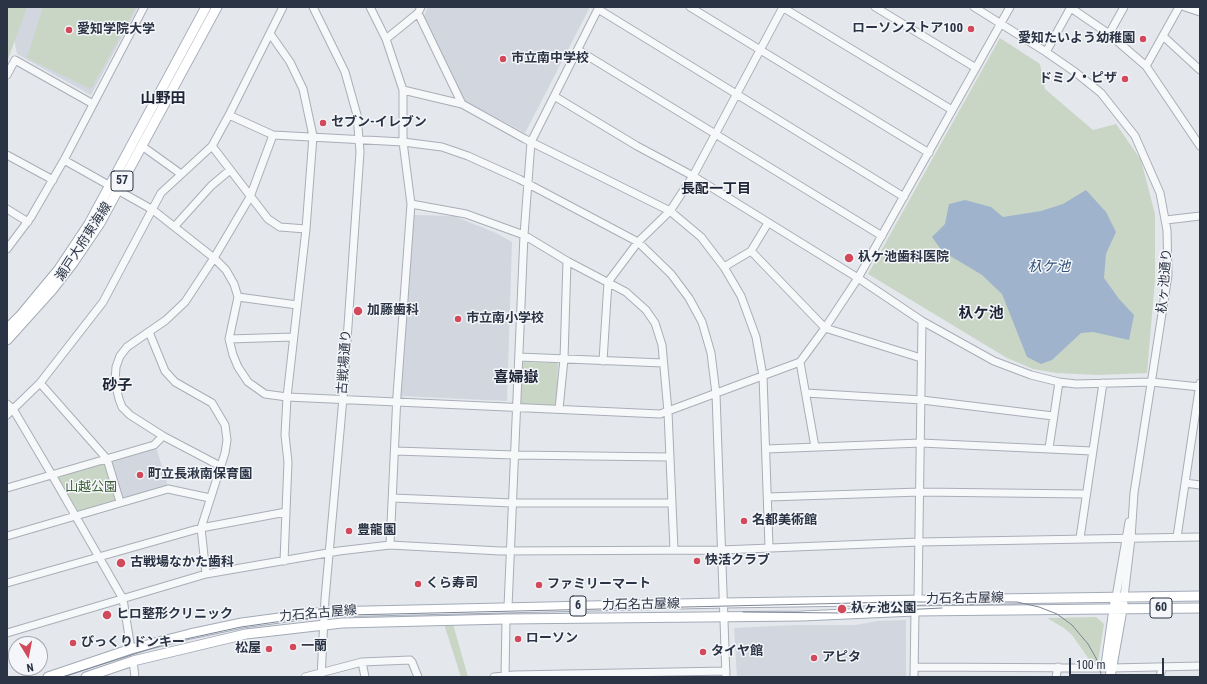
<!DOCTYPE html>
<html>
<head>
<meta charset="utf-8">
<style>
	body { margin:0 }
	#map { position:relative; width:1207px; height:684px; overflow:hidden; background:#e4e7ec; font-family:"Roboto Condensed",sans-serif }
	canvas { display:block }
	.frame { position:absolute; inset:0; border:8px solid #2b3445; pointer-events:none }
	.north { position:absolute; left:8px; top:636px; width:40px; height:40px; box-sizing:border-box; background:#f4f6f9; border:1px solid #a4a8b1; border-radius:50%; rotate:170deg; font-size:11px; font-weight:700; line-height:16px; text-align:center; color:#2b3445 }
	.north::after { content:''; display:block; margin:auto; width:14px; height:18px; background:#d1495b; clip-path:polygon(50% 0,100% 100%,50% 72%,0 100%) }
	.scale { position:absolute; left:1069px; top:658px; width:95px; height:18px; box-sizing:border-box; border:2px solid #2b3445; border-top:0; padding-left:5px; font-size:12px; line-height:14px; white-space:nowrap; color:#2b3445; -webkit-text-stroke:3px #f4f6f9; paint-order:stroke }
</style>
</head>
<body>
<div id="map">
<canvas width="1207" height="684"></canvas>
<div class="frame"></div>
<div class="north">N</div>
<div class="scale">100 m</div>
</div>
<script>
const ctx = document.querySelector('canvas').getContext('2d');
ctx.lineJoin = 'round';
function fill(path, color) { ctx.fillStyle = color; ctx.fill(path, 'evenodd'); }
const toPath = rows => new Path2D(rows.map(r => 'M' + r).join(''));
function trace(path, color, width, dash) { ctx.strokeStyle = color; ctx.lineWidth = width; ctx.lineCap = dash ? 'butt' : 'round'; ctx.setLineDash(dash || []); ctx.stroke(path); }
function label(font, color, halo, rows, align = 'center') {
  ctx.font = font + ' "Roboto Condensed","Noto Sans JP",sans-serif'; ctx.lineWidth = 3; ctx.setLineDash([]); ctx.textBaseline = 'middle'; ctx.strokeStyle = halo; ctx.fillStyle = color; for (const [text, x, y, turn = 0] of rows) {
    ctx.save(); ctx.translate(x, y); ctx.rotate((+turn || 0) * Math.PI / 180); ctx.textAlign = isNaN(turn) ? turn : align; if (halo) ctx.strokeText(text, 0, 0); ctx.fillText(text, 0, 0); ctx.restore();
  }
}
fill(toPath([
	[8,7,138,7,91,95,17,54],
	[428,7,590,7,525,133,463,100,423,18],
	[414,215,454,216,496,233,512,242,507,401,401,396],
	[156,447,168,486,125,499,122,497,112,464,114,460],
	[906,620,906,677,737,677,734,628,796,625,856,625,877,621]
]), '#d2d6de');
fill(toPath([
	[7,7,27,7,7,62],
	[43,7,136,7,91,89,27,58],
	[1000,38,1040,64,1045,89,1093,130,1116,124,1141,160,1155,214,1155,280,1147,373,1098,375,1056,373,1033,369,1007,358,868,274],
	[522,362,557,363,558,365,556,406,523,405,520,402,521,364],
	[104,463,106,464,117,499,115,501,78,511,58,478,60,476],
	[1096,617,1104,624,1098,662,1091,662,1072,635,1064,628,1047,618],
	[444,624,453,624,468,677,461,677]
]), '#c9d6c5');
fill(toPath([
	[1086,190,1106,212,1116,232,1106,254,1104,278,1119,299,1134,315,1129,340,1093,332,1081,333,1052,360,1041,364,1027,357,1002,294,982,275,942,251,932,237,945,224,949,204,965,200,991,207,1003,217,1041,211,1063,204]
]), '#9fb4cc');
const minor = toPath([
	[313,7,345,72,357,115,360,152,343,398,325,599,321,677],
	[370,7,386,39,403,90,403,142,411,204,397,395,390,545],
	[690,7,929,153],
	[782,7,952,110],
	[875,7,976,68],
	[974,7,1046,52,1075,72,1101,93,1135,136,1160,193,1167,230,1168,275,1134,493,1131,538,1124,597],
	[1185,7,1200,12],
	[1071,8,1109,34,1146,66,1200,146],
	[598,9,904,197],
	[418,13,462,104],
	[1109,34,1124,7],
	[271,35,290,62,303,89,313,136,306,229,287,397,285,435,288,462,284,561],
	[1163,36,1200,70],
	[386,39,418,13,421,7],
	[578,50,882,236],
	[1046,52,1071,7],
	[1146,66,1179,7],
	[7,75,15,60,93,104],
	[403,90,462,104,525,139,670,211,701,237,724,267,741,296,756,337,763,376,769,547],
	[554,96,637,146,693,176,858,278,922,321,994,361,1031,375,1059,382,1076,384,1151,382,1200,387],
	[229,115,273,135,403,142,442,147,468,156,519,179,638,242,671,274,689,298,702,322,711,353,716,394,726,677],
	[142,146,181,174],
	[212,146,268,219,280,227,306,229],
	[7,155,53,180],
	[64,160,153,210,214,258,226,270,234,284,238,297,229,339,233,355,238,367,248,382,265,394,287,397,660,414,800,362,825,328,858,278,1010,7],
	[411,204,466,214,524,235,567,261,626,292,646,310,655,323,662,345,668,412,674,550],
	[7,209,28,222],
	[1166,220,1200,216],
	[175,226,211,186,230,170],
	[7,249,31,217,64,160,144,7],
	[751,251,825,328,921,358],
	[724,267,751,251,768,223],
	[238,297,297,305],
	[149,332,165,371,175,382,212,403,225,425,227,440,225,453,201,528,206,574],
	[229,339,293,337],
	[519,357,663,363],
	[603,361,608,282,638,242,670,211,693,176,783,7],
	[800,362,815,447],
	[40,383,107,459,120,502],
	[806,393,922,400,1053,416],
	[7,404,13,409,52,475,123,599,131,649],
	[559,409,564,359,567,261],
	[7,415,40,383,103,302,161,193,212,146,229,115,283,7],
	[1049,448,1059,382],
	[766,449,921,443,1092,451],
	[396,451,514,455,669,457],
	[220,466,163,436,130,415,122,407,119,399,115,382,116,367,120,356,127,347,166,320,185,302,214,258,250,197,273,135],
	[1185,483,1200,485],
	[7,488,154,445,163,436],
	[768,497,920,492,1085,494],
	[393,498,512,503,671,503],
	[7,536,168,489,210,498],
	[1177,537,1200,383],
	[1080,538,1103,383],
	[7,583,201,528,286,512],
	[1116,597,1129,522],
	[918,600,922,321],
	[508,607,524,235,531,142,599,7],
	[7,633,206,574,339,551,390,545,500,551,721,550,919,542,1200,537],
	[133,661,135,677],
	[362,662,365,677],
	[915,667,1105,668],
	[1111,668,1200,666],
	[305,677,362,662,410,660,412,662,418,677],
	[494,677,514,675,726,671],
	[505,677,506,619],
	[914,677,915,611],
	[1056,677,1058,667],
	[1160,677,1162,668]
]);
const major = toPath([
	[7,329,20,316,59,269,89,224,206,7],
	[7,340,52,290,73,263,100,223,217,7],
	[1106,665,1115,602],
	[48,677,131,649,190,634,242,623,324,612,723,603,1200,596],
	[86,677,133,661,246,634,342,623,506,619,802,616,915,611,1200,608],
	[1110,677,1123,604]
]);
trace(minor, '#a9aeb7', 9);
trace(major, '#a3abb8', 11);
trace(minor, '#f7f8fa', 7);
trace(major, '#fff', 9);
trace(toPath([
	[743,612,841,613,942,608],
	[62,677,172,642,241,627,290,620,348,615,897,602,1017,602,1039,607,1057,614,1072,625,1088,644,1096,658,1102,677]
]), '#7d8696', 1);
for (const [x, y, r, color] of [
	[971,29,4,"#d1495b"],
	[69,30,4,"#d1495b"],
	[1143,39,4,"#d1495b"],
	[503,59,4,"#d1495b"],
	[1125,79,4,"#d1495b"],
	[323,123,4,"#d1495b"],
	[849,258,5,"#d1495b"],
	[358,311,5,"#d1495b"],
	[458,319,4,"#d1495b"],
	[140,475,4,"#d1495b"],
	[744,521,4,"#d1495b"],
	[349,531,4,"#d1495b"],
	[697,561,4,"#d1495b"],
	[121,563,5,"#d1495b"],
	[418,584,4,"#d1495b"],
	[539,585,4,"#d1495b"],
	[842,609,5,"#d1495b"],
	[107,615,5,"#d1495b"],
	[518,639,4,"#d1495b"],
	[73,643,4,"#d1495b"],
	[293,647,4,"#d1495b"],
	[269,649,4,"#d1495b"],
	[703,652,4,"#d1495b"],
	[814,658,4,"#d1495b"]
]) { const dot = new Path2D(); dot.arc(x, y, r, 0, 2 * Math.PI); ctx.fillStyle = color; ctx.fill(dot); trace(dot, '#f4f6f9', 1.5); }
for (const [x, y, w] of [
	[122,181,22],
	[578,606,16],
	[1161,608,22]
]) { const box = new Path2D(); box.roundRect(x - w / 2, y - 10, w, 20, 3); ctx.fillStyle = '#f4f6f9'; ctx.fill(box); trace(box, '#2b3445', 1); }
label('bold 12px', '#2b3445', null, [
	["57",122,181],
	["6",578,606],
	["60",1161,608]
]);
label('bold 13px', '#2b3445', '#f4f6f9', [
	["ローソンストア100",963,29,"right"],
	["愛知学院大学",77,30],
	["愛知たいよう幼稚園",1135,39,"right"],
	["市立南中学校",511,59],
	["ドミノ・ピザ",1117,79,"right"],
	["セブン-イレブン",331,123],
	["杁ケ池歯科医院",858,258],
	["加藤歯科",367,311],
	["市立南小学校",466,319],
	["町立長湫南保育園",148,475],
	["名都美術館",752,521],
	["豊龍園",357,531],
	["快活クラブ",705,561],
	["古戦場なかた歯科",130,563],
	["くら寿司",426,584],
	["ファミリーマート",547,585],
	["杁ヶ池公園",851,609],
	["ヒロ整形クリニック",116,615],
	["ローソン",526,639],
	["びっくりドンキー",81,643],
	["一蘭",301,647],
	["松屋",261,649,"right"],
	["タイヤ館",711,652],
	["アピタ",822,658]
], 'left');
label('13px', '#2b3445', '#f4f6f9', [
	["瀬戸大府東海線",84,242,-57],
	["杁ヶ池通り",1165,281,-85],
	["古戦場通り",345,362,-86],
	["力石名古屋線",965,599,-1],
	["力石名古屋線",641,605,-1],
	["力石名古屋線",318,614,-5]
]);
label('13px', '#3f6138', '#f4f6f9', [
	["山越公園",91,488]
]);
label('bold 14px', '#1d2536', '#f4f6f9', [
	["長配一丁目",716,189]
]);
label('italic 14px', '#34527a', '#f4f6f9', [
	["杁ケ池",1049,267]
]);
label('bold 15px', '#1d2536', '#f4f6f9', [
	["山野田",163,99],
	["杁ケ池",981,314],
	["喜婦嶽",516,378],
	["砂子",117,386]
]);
</script>
</body>
</html>
